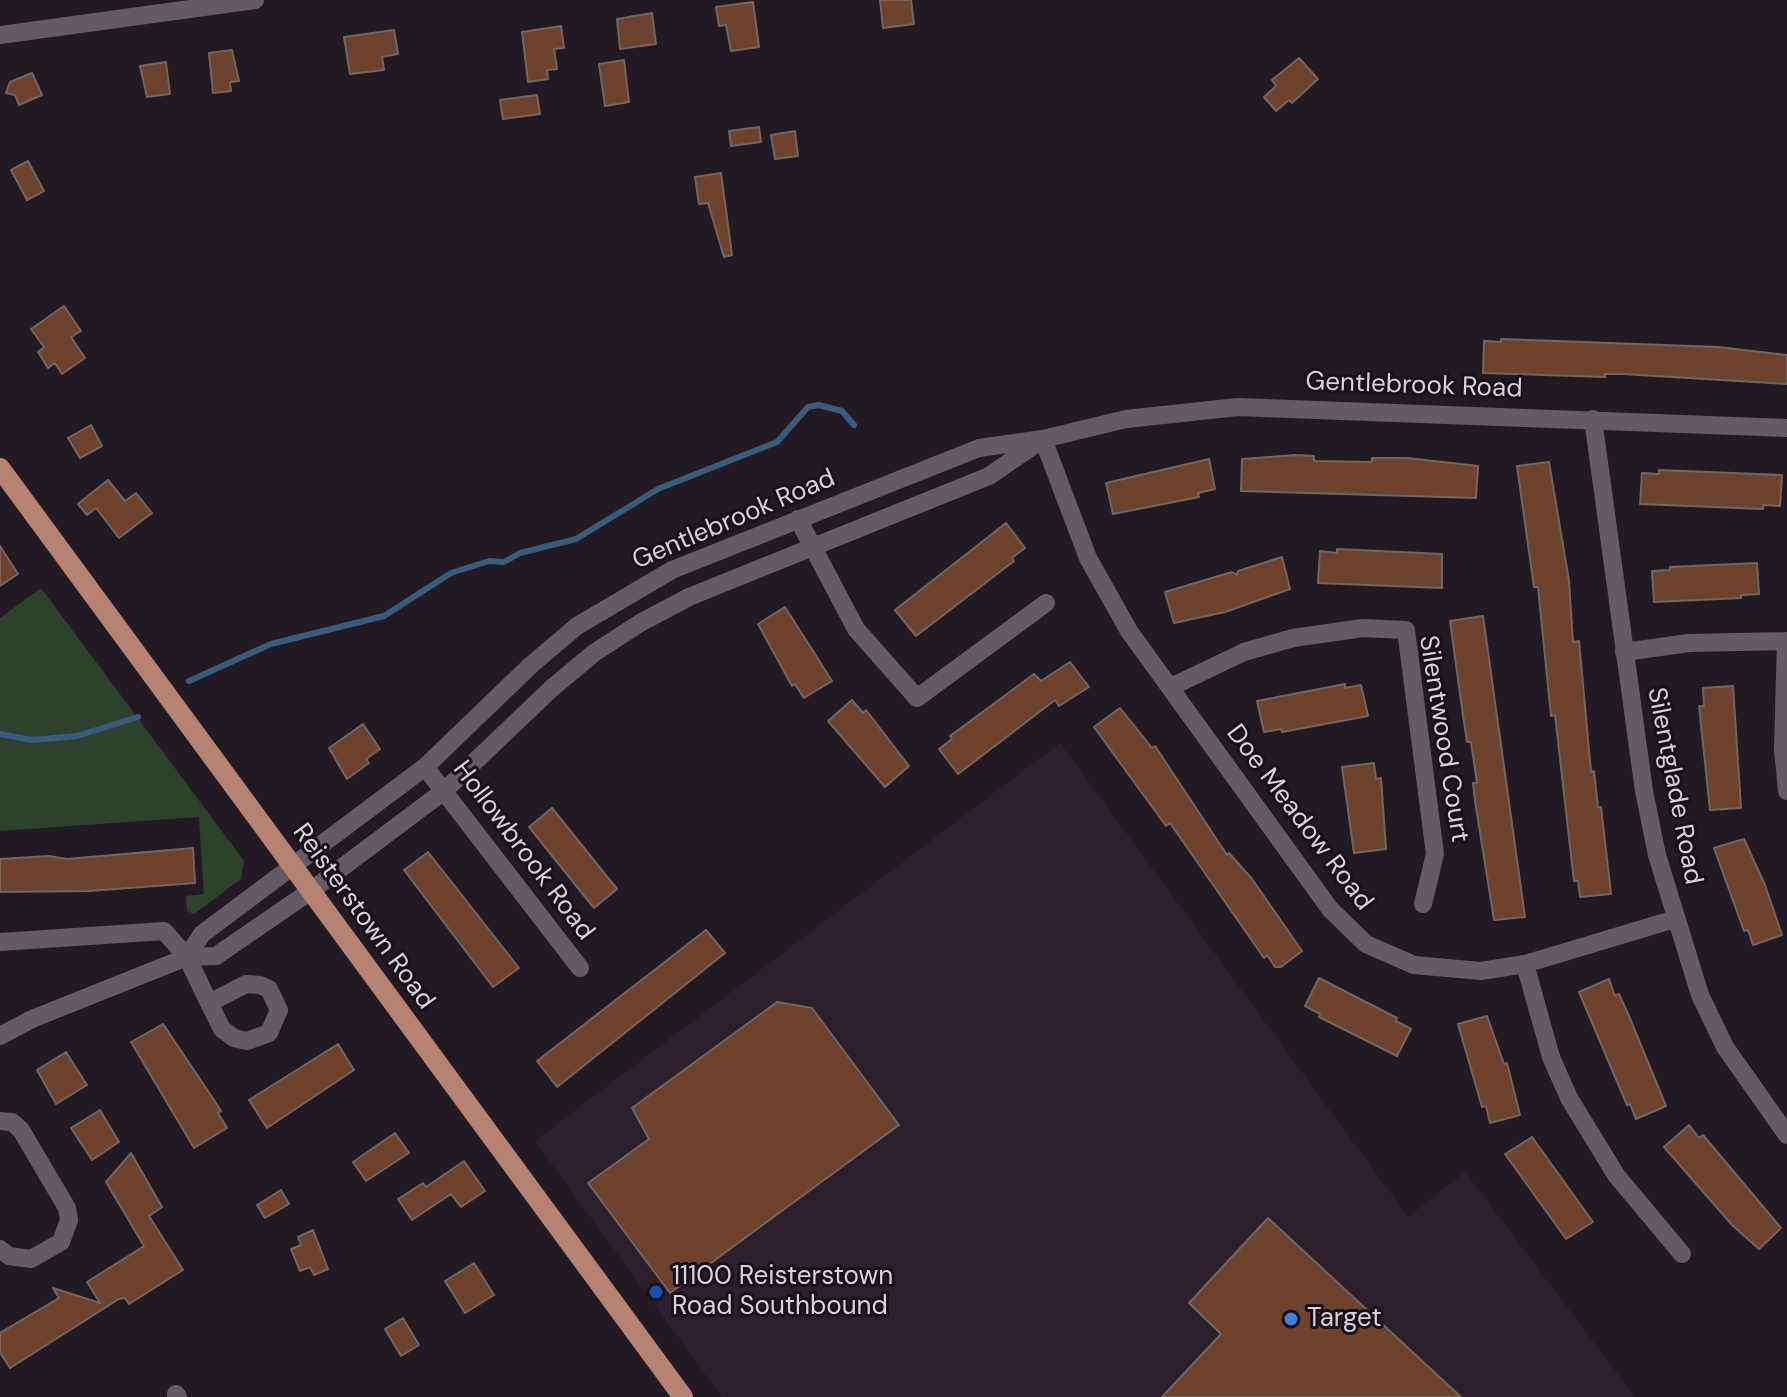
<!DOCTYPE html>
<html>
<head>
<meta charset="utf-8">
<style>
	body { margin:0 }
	canvas { display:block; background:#221a22 }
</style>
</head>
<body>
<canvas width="1787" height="1397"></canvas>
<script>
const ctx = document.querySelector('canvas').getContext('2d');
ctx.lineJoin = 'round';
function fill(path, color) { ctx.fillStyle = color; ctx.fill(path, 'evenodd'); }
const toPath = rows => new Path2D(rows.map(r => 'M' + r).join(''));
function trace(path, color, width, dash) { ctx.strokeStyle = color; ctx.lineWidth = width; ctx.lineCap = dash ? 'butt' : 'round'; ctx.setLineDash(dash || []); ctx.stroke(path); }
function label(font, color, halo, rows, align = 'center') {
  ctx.font = font + ' "DM Sans",sans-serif'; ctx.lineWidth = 6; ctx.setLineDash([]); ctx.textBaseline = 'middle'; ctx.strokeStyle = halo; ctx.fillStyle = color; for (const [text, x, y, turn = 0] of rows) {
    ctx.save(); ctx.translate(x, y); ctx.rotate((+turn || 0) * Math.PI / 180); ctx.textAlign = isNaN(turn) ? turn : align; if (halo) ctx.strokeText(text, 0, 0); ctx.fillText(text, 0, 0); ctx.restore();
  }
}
fill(toPath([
	[1060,743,1408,1217,1465,1172,1635,1397,722,1397,535,1141]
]), '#2c1f2c');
fill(toPath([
	[41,588,244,861,241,879,194,914,187,911,186,896,204,894,199,817,0,831,0,618]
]), '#2e412d');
trace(toPath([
	[189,681,271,644,384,616,451,573,489,561,504,562,520,553,576,539,658,489,777,442,808,407,819,405,842,411,854,425],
	[0,734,32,740,77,736,138,717]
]), '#385c7c', 6);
const building = toPath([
	[880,0,911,0,914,24,883,28,880,0],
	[753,2,759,47,731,51,726,25,719,26,716,7,753,2],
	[652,13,656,44,620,49,617,19,652,13],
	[561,26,564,48,554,49,557,69,547,70,548,79,528,82,522,32,561,26],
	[394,30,398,54,382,57,384,70,350,74,344,37,394,30],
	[232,50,239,81,230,82,231,91,213,93,209,53,232,50],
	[1299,58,1318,79,1292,103,1289,100,1276,111,1264,97,1276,86,1272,80,1299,58],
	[624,60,629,102,605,106,599,64,624,60],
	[166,62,170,94,147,97,140,66,166,62],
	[32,73,42,95,19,105,15,95,6,93,10,82,32,73],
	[537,95,540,114,503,119,500,100,537,95],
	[759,127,761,142,731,146,729,131,759,127],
	[795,131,798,156,775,159,771,135,795,131],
	[28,161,44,191,27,200,11,170,28,161],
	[721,173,732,255,724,257,708,203,699,204,695,177,721,173],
	[64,306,81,331,71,337,85,358,62,374,55,363,48,368,38,352,44,347,31,329,64,306],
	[1501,339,1718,347,1787,355,1787,384,1623,374,1605,374,1605,377,1483,373,1484,341,1501,342,1501,339],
	[91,425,102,446,80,458,68,438,91,425],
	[1296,455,1314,456,1314,461,1372,462,1372,458,1407,458,1478,466,1476,498,1241,491,1242,459,1296,455],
	[1209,459,1215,489,1198,493,1199,497,1113,514,1106,483,1209,459],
	[1549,462,1569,581,1573,642,1579,641,1591,772,1594,771,1598,807,1601,807,1611,894,1580,897,1578,881,1574,881,1555,715,1551,716,1538,587,1534,587,1517,466,1549,462],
	[1659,470,1782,475,1780,506,1763,505,1763,509,1640,504,1642,473,1659,474,1659,470],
	[108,480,125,501,136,493,152,513,119,538,96,508,87,515,78,504,108,480],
	[1006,523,1025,548,1012,558,1014,561,916,636,895,610,1006,523],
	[0,546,18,574,0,586,0,546],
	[1337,549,1442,554,1442,588,1318,583,1320,551,1337,553,1337,549],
	[1282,557,1290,589,1225,612,1174,623,1165,592,1232,572,1237,575,1238,571,1282,557],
	[1757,563,1759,594,1741,595,1741,598,1654,602,1652,571,1670,570,1670,567,1757,563],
	[785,607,832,681,804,698,795,684,792,686,758,624,785,607],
	[1483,616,1525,917,1494,920,1475,801,1473,783,1477,783,1471,742,1467,742,1462,708,1450,621,1483,616],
	[1070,662,1089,687,1059,706,1055,700,958,774,939,749,952,739,950,736,1034,674,1041,681,1070,662],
	[1345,684,1345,688,1361,685,1368,716,1282,732,1281,729,1264,732,1257,701,1345,684],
	[1733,686,1741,808,1710,810,1699,706,1704,706,1703,688,1733,686],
	[852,700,863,713,866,710,909,766,885,787,828,721,852,700],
	[1120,708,1152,748,1155,746,1227,855,1229,853,1252,879,1302,951,1281,967,1275,967,1267,955,1264,958,1170,823,1166,826,1094,727,1120,708],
	[363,724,380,749,366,759,369,763,347,779,329,748,363,724],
	[1374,763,1376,779,1381,778,1386,849,1354,853,1342,767,1374,763],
	[552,808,617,889,594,908,529,827,552,808],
	[1744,839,1765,885,1782,935,1753,945,1748,930,1744,931,1714,848,1744,839],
	[193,848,195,883,89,891,0,892,0,859,49,856,67,859,193,848],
	[428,852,519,968,493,987,404,870,428,852],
	[706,930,725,953,557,1087,537,1061,706,930],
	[1319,978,1397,1018,1396,1021,1411,1029,1397,1056,1319,1017,1320,1014,1305,1006,1319,978],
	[1609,979,1615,996,1619,994,1629,1016,1666,1106,1636,1119,1630,1104,1627,1105,1579,992,1609,979],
	[777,1002,812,1008,899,1125,670,1293,588,1183,649,1139,632,1108,777,1002],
	[1487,1016,1504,1064,1507,1063,1520,1115,1490,1123,1486,1106,1482,1107,1458,1024,1487,1016],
	[163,1024,216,1103,221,1111,218,1113,227,1128,194,1148,131,1042,163,1024],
	[338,1044,354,1070,267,1128,249,1100,338,1044],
	[66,1052,87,1085,56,1104,37,1070,66,1052],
	[100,1110,119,1142,92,1160,71,1128,100,1110],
	[1689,1125,1699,1138,1703,1135,1781,1228,1759,1249,1732,1225,1664,1147,1689,1125],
	[395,1133,409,1153,366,1181,353,1162,395,1133],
	[1532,1137,1593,1222,1566,1239,1505,1154,1532,1137],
	[131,1153,162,1207,149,1216,183,1270,129,1304,125,1298,119,1299,10,1368,0,1352,0,1333,59,1298,53,1288,100,1303,87,1282,144,1246,106,1182,131,1153],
	[464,1161,485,1191,461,1207,451,1194,412,1220,398,1199,423,1183,426,1187,464,1161],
	[281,1190,289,1204,265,1218,257,1205,281,1190],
	[1268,1218,1461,1397,1162,1397,1221,1334,1189,1303,1268,1218],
	[313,1230,328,1269,314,1275,310,1267,300,1271,291,1249,301,1245,298,1237,313,1230],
	[474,1263,494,1295,465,1313,445,1281,474,1263],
	[403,1318,419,1345,401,1356,385,1329,403,1318]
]);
fill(building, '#6d432e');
trace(building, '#73655f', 2);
trace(toPath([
	[0,35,255,0],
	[1593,419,1644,791,1657,855,1700,995,1725,1047,1787,1135],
	[1043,439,1088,558,1129,631,1330,909,1366,944,1414,965,1481,971,1525,964,1675,919],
	[798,519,856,629,917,698,1046,603],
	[1786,641,1783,749,1787,791],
	[1624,652,1689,643,1787,641],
	[1171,687,1244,652,1293,638,1363,628,1406,630,1435,854,1423,904],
	[425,767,580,968],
	[0,942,164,931,187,957,209,1003,246,984,260,985,269,989,279,1010,269,1033,247,1041,234,1038,222,1029,209,1003],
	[187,957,202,934,425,767,531,665,577,626,672,570,979,448,1043,439,1126,419,1238,407,1787,428],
	[1525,964,1551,1057,1569,1098,1616,1175,1682,1254],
	[0,1036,32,1019,187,957,216,956,312,890,444,791,552,688,594,653,640,623,689,597,989,476,1040,441],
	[0,1121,12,1122,21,1130,67,1208,69,1220,61,1242,31,1259,9,1256,0,1249],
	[176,1394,178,1397]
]), '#655b65', 18);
trace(toPath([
	[0,468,683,1397]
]), '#b68372', 20);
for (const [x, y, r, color] of [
	[656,1292,8,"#1a4fb4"],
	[1291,1319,8,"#3f7fe0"]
]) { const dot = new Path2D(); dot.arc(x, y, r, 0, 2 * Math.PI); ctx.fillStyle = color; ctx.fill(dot); trace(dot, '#191119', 3); }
label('26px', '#d8d3d8', '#191119', [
	["Gentlebrook Road",1414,386,2],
	["Gentlebrook Road",734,520,-23],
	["Silentwood Court",1443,739,81],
	["Silentglade Road",1674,786,79],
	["Doe Meadow Road",1299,818,53],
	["Hollowbrook Road",523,851,53],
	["Reisterstown Road",363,917,54]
]);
label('26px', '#d8d3d8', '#191119', [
	["11100 Reisterstown",672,1277],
	["Road Southbound",672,1307],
	["Target",1307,1319]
], 'left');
</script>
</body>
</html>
